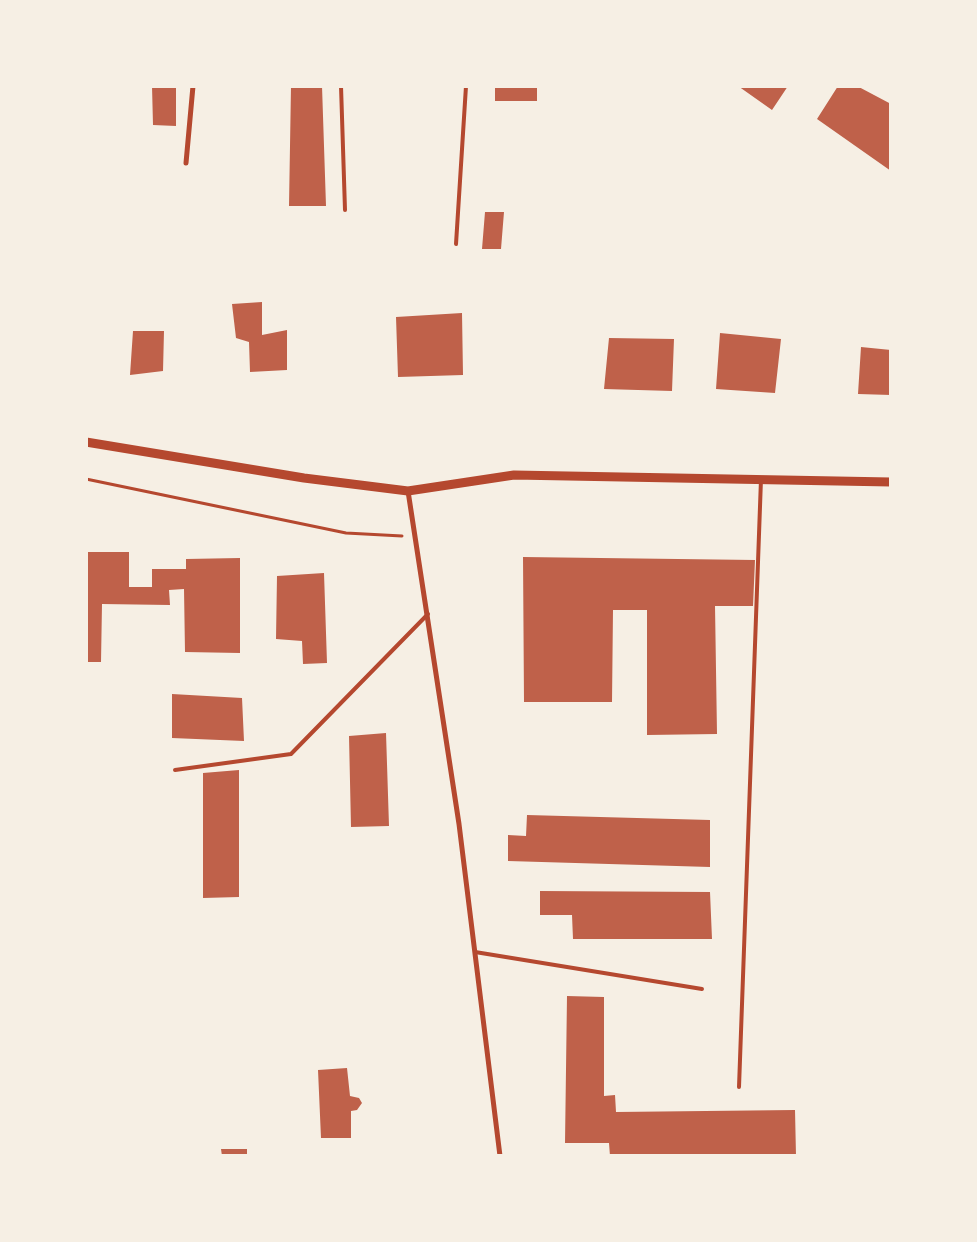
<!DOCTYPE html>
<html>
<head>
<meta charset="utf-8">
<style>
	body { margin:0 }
	#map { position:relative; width:977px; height:1242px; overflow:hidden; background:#f6efe4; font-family:Literata,serif }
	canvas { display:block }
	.frame { position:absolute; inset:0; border:88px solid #f6efe4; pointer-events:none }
</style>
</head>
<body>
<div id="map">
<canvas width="977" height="1242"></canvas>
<div class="frame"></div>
</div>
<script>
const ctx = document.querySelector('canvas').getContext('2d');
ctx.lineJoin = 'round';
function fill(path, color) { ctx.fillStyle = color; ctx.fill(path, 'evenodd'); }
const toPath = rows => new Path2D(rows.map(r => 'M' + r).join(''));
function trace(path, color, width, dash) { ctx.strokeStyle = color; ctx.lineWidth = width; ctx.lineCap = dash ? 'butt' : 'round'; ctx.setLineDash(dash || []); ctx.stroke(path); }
fill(toPath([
	[152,86,176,86,176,126,153,125],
	[291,86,322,86,326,206,289,206],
	[495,86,537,86,537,101,495,101],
	[738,86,788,86,772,110],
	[838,86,857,86,891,104,891,171,817,119],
	[485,212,504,212,501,249,482,249],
	[262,302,262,335,287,330,287,370,250,372,249,342,236,338,232,304],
	[462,313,463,375,398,377,396,317],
	[133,331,164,331,163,371,130,375],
	[720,333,781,339,775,393,716,389],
	[609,338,674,339,672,391,604,389],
	[861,347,891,350,891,395,858,394],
	[86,552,129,552,129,587,152,587,152,569,186,569,186,559,240,558,240,653,185,652,184,589,169,590,170,605,102,604,101,662,86,662],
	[523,557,755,560,753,606,715,606,717,734,647,735,647,610,613,610,612,702,524,702],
	[324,573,327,663,303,664,302,641,276,639,277,576],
	[172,694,242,698,244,741,172,738],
	[386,733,389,826,351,827,349,736],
	[239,770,239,897,203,898,203,773],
	[527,815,710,820,710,867,508,861,508,835,526,836],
	[540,891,710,892,712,939,573,939,572,915,540,915],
	[567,996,604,997,604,1096,615,1095,616,1112,795,1110,796,1156,610,1156,609,1143,565,1143],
	[347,1068,350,1096,359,1098,362,1103,357,1110,351,1111,351,1138,321,1138,318,1070],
	[221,1149,247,1149,247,1156,222,1156]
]), '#bf614a');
trace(toPath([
	[86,479,346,533,402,536]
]), '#b5482f', 3);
trace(toPath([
	[341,86,345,210],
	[456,244,466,86],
	[175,770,291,754,428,614],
	[475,952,702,989],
	[739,1087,761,479]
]), '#b5482f', 4);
trace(toPath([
	[186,163,193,86],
	[408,491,459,824,500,1156]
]), '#b5482f', 5);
trace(toPath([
	[86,442,304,478,408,491,514,475,891,482]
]), '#b5482f', 9);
</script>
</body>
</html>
